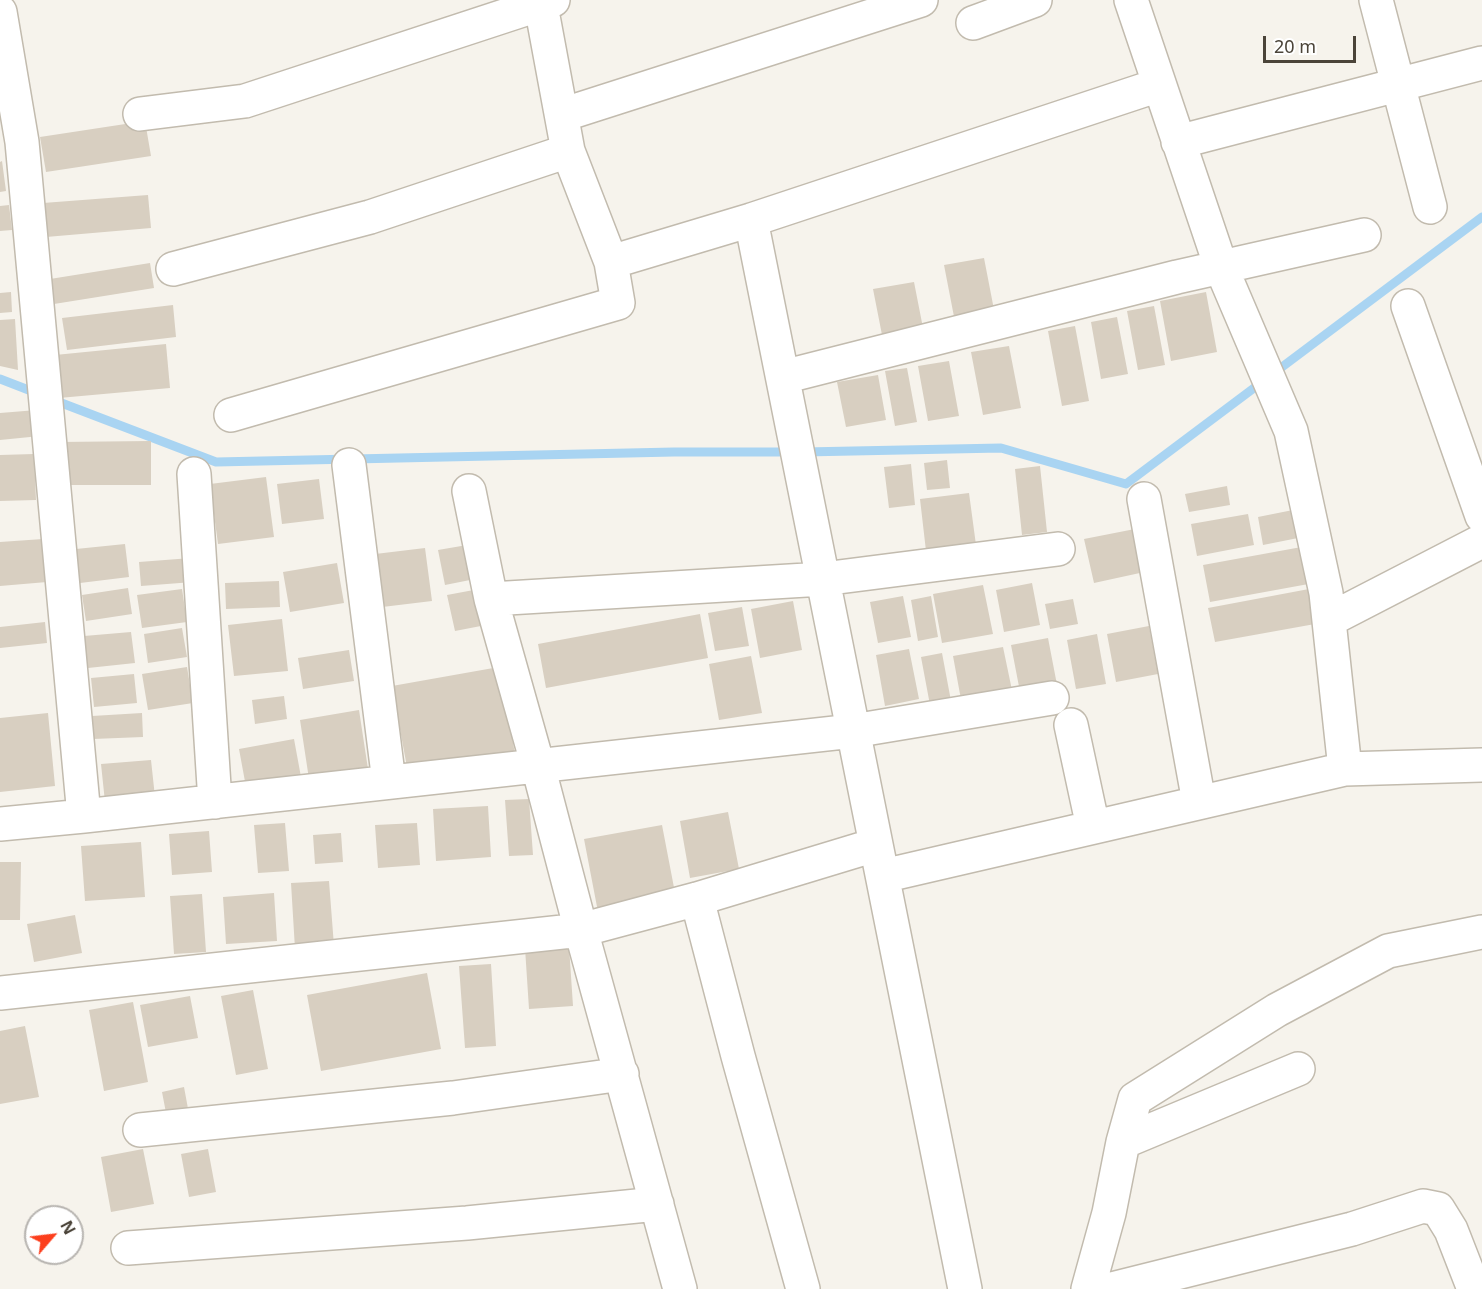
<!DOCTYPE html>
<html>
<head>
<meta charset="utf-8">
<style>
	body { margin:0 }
	#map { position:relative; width:1482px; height:1289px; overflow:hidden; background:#f6f3ec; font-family:"Noto Sans",sans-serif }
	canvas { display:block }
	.north { position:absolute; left:24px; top:1205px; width:60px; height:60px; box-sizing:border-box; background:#fff; border:2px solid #b7b4b0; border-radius:50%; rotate:62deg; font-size:16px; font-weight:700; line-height:24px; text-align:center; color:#4b4439 }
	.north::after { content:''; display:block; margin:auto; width:21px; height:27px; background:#fc3f1d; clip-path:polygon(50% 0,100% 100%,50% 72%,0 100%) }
	.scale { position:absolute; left:1263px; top:36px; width:93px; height:27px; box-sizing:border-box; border:3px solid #4b4439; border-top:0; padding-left:8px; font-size:18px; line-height:21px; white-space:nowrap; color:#4b4439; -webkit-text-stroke:4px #fff; paint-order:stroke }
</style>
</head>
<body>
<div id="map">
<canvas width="1482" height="1289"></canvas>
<div class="north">N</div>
<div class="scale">20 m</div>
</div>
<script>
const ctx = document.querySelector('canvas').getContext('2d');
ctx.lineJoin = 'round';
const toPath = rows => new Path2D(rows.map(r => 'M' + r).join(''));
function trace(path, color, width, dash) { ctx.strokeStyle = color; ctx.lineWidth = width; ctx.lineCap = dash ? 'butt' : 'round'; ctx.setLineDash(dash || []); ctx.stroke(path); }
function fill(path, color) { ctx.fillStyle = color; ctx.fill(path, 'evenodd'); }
trace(toPath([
	[0,379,39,394],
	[51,399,216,462,674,452,791,452],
	[804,452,1001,448,1126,484,1482,217]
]), '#a9d4f2', 9);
fill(toPath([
	[145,121,151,156,46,172,40,137],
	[2,161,6,191,0,192,0,162],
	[148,195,151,228,46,237,43,203],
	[9,205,12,230,0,231,0,206],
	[984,258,996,320,956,327,944,265],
	[150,263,154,288,54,304,50,279],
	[914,282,924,333,883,340,873,289],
	[11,292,12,312,0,313,0,293],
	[1206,292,1217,352,1171,361,1160,301],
	[173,305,176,337,67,350,62,318],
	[1154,306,1165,365,1138,370,1127,311],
	[1117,317,1128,374,1101,379,1091,322],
	[15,319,18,370,0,366,0,320],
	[1075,326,1089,401,1062,406,1048,331],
	[166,344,170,388,59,398,55,355],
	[1009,346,1021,408,983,415,971,352],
	[949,361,959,416,928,421,918,366],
	[907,368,917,422,895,426,885,371],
	[878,375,886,420,846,427,837,382],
	[37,410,40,436,0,440,0,413],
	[151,441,151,485,60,485,59,442],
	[34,454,36,500,0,501,0,455],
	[947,460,950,488,927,490,924,463],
	[911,464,915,505,889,508,884,467],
	[1040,466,1047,532,1022,535,1015,469],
	[266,477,274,537,218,544,210,484],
	[319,479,324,519,282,524,277,484],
	[1227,486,1230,505,1189,512,1185,494],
	[969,493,976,545,926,551,920,499],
	[1303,508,1308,536,1263,545,1258,517],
	[1248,514,1254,545,1197,556,1191,524],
	[1140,528,1149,571,1094,583,1084,539],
	[43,539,47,582,0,586,0,542],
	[125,544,129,577,80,583,76,549],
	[473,544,480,578,445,585,438,550],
	[1307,546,1314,583,1210,602,1203,565],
	[425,548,432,601,374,608,367,555],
	[191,558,193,582,141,586,139,562],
	[337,563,344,603,290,612,283,572],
	[279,581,280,607,226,609,225,583],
	[1032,583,1040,625,1004,632,996,590],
	[983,585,993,634,942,643,933,594],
	[128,588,132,614,86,621,82,595],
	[182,589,187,622,142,628,137,595],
	[479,589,486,625,455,631,447,595],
	[1309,589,1315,624,1215,642,1208,608],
	[903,596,911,637,878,643,870,602],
	[931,596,938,637,918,641,911,600],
	[1073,599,1078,624,1050,629,1045,604],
	[793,601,802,650,760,658,751,609],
	[742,607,749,646,715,651,708,613],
	[700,614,708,658,546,688,538,644],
	[282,619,288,671,234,676,228,625],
	[45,622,47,643,0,648,0,627],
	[1149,626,1158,674,1116,682,1107,634],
	[182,628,187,657,148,663,144,634],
	[131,632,135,663,88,668,84,636],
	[1097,634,1106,684,1076,689,1067,640],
	[1048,638,1058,690,1021,697,1011,645],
	[1003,647,1013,695,962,705,953,656],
	[909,649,919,699,885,706,876,655],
	[349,650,354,681,303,689,298,658],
	[942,653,951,701,930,705,921,657],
	[751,656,762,713,719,720,709,664],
	[187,667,193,703,148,710,142,674],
	[499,667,516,759,409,778,392,686],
	[134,674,137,703,94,707,91,678],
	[284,696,287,719,255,724,252,700],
	[359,710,368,769,309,779,300,720],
	[48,713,55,786,0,792,0,718],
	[142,713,143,737,93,739,92,716],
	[294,739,301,777,246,787,239,749],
	[151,760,155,797,105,802,101,764],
	[529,799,533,855,509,856,505,800],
	[488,806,491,857,436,861,433,809],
	[728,812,739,869,690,878,680,821],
	[285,823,289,871,258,873,254,825],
	[417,823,420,865,378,868,375,825],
	[662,825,676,898,598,912,584,839],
	[209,831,212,872,172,875,169,834],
	[341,833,343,862,315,864,313,835],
	[141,842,145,897,85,901,81,846],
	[0,862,21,862,20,920,0,920],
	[329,881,334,946,295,949,291,883],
	[274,893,277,941,226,944,223,897],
	[202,894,206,952,174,954,170,896],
	[75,915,82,953,34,962,27,924],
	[569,946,573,1006,529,1009,525,948],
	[491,964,496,1046,465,1048,459,966],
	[427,973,441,1049,321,1071,307,995],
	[253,990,268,1069,236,1075,221,996],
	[190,996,198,1038,148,1047,140,1005],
	[133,1002,148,1082,104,1091,89,1010],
	[25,1026,39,1097,0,1104,0,1031],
	[184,1087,189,1114,167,1118,162,1092],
	[143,1149,154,1204,111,1212,101,1157],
	[208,1149,216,1192,189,1197,181,1154]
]), '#d8cfc1');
const minor = toPath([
	[540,0,568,151,611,262,751,220,1159,85],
	[1376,0,1430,207],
	[0,12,22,142,84,816],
	[973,23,1035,0],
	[140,114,245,101,553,0],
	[562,115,921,0],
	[1178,142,1482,63],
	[751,220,965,1289],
	[173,269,370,217,568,151],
	[1408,306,1482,516],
	[783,377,1177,277,1364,235],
	[231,415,618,303,611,262],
	[349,465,389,782],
	[194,474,215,802],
	[469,491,491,599,823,579,1058,549],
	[1144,499,1199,802],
	[491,599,538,766,581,930,680,1289],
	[1329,620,1482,541],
	[1071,725,1093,827],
	[1345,769,1482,765],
	[0,824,84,816,853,731,1052,698],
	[883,876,1345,769,1326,593,1291,431,1221,267,1131,0],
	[697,899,738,1056,803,1289],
	[0,993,581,930,697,899,875,845],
	[140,1130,453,1098,622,1074],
	[1123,1142,1298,1069],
	[128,1248,467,1223,657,1204],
	[1088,1289,1109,1213,1123,1142,1135,1099,1277,1010,1388,951,1482,932],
	[1112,1289,1352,1229,1423,1206,1438,1209,1451,1230,1474,1289]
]);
trace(minor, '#c2bbae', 36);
trace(minor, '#fff', 33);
</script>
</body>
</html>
